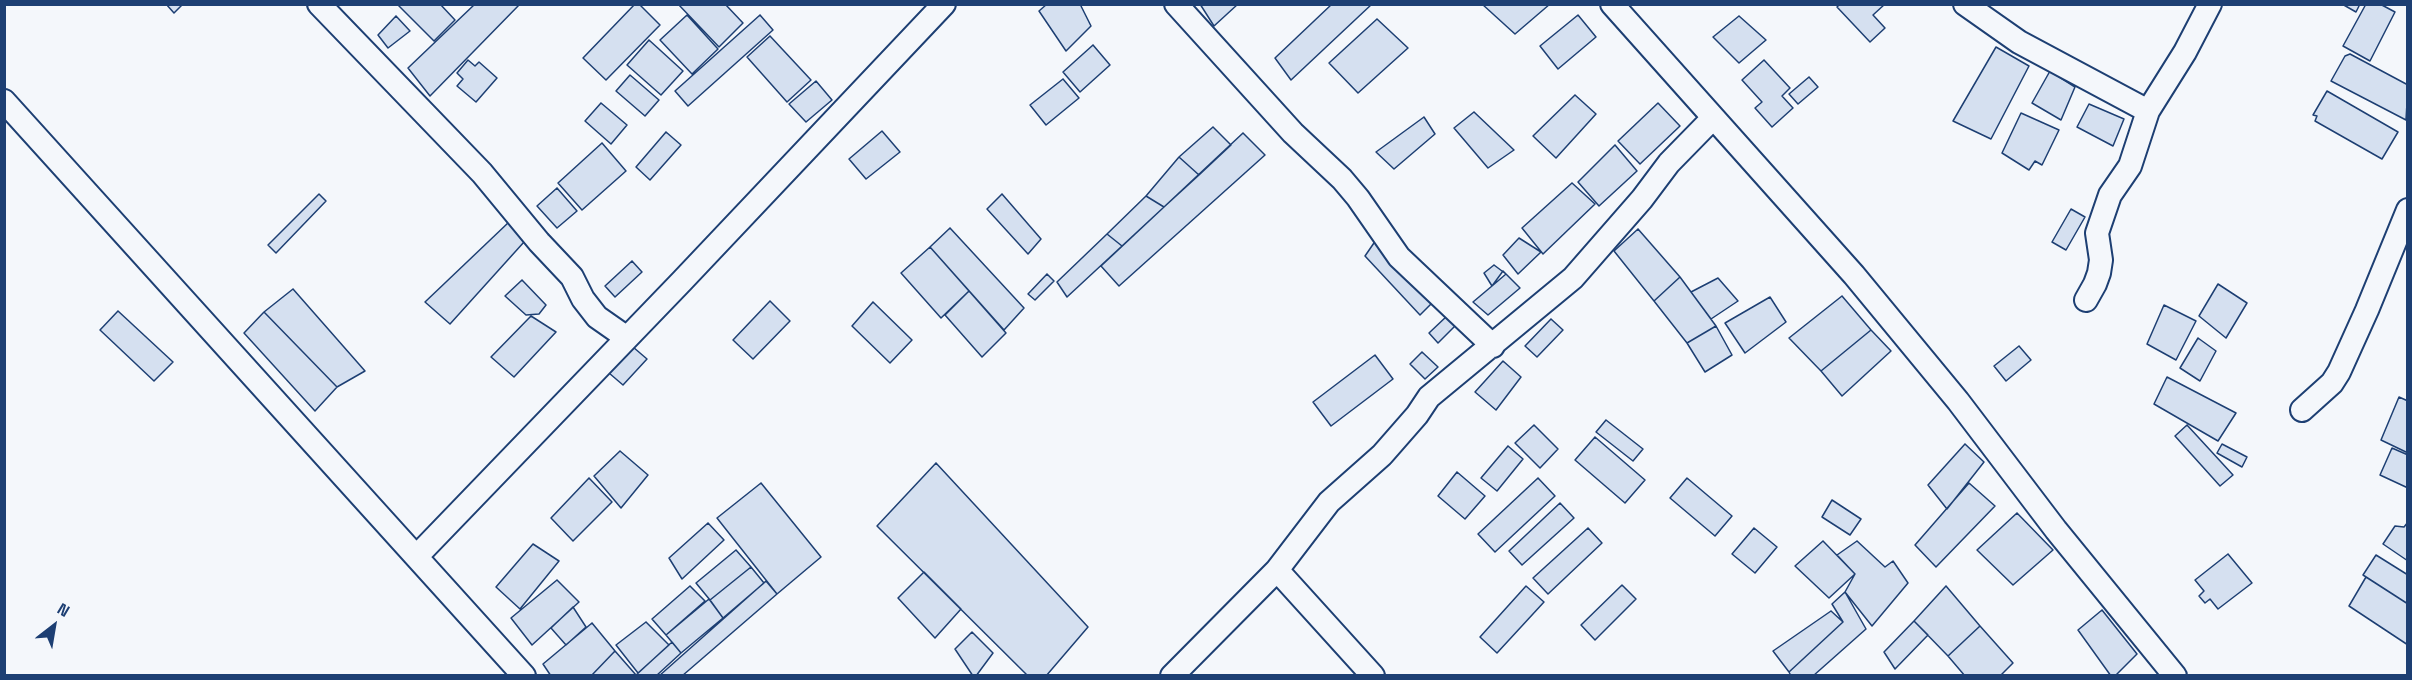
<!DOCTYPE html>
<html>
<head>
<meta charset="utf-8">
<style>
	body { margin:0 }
	#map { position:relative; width:2412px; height:680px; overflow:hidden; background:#f4f7fb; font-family:"Space Grotesk",sans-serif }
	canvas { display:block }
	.frame { position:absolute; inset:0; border:6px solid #1d3f73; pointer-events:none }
	.north { position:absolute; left:24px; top:596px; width:60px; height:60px; -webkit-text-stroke:4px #f4f7fb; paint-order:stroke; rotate:31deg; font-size:16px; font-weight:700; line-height:24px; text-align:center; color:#1d3f73 }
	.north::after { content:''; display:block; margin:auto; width:21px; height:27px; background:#1d3f73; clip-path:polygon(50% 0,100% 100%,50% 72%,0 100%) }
</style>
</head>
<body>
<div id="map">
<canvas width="2412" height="680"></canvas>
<div class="frame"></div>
<div class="north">N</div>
</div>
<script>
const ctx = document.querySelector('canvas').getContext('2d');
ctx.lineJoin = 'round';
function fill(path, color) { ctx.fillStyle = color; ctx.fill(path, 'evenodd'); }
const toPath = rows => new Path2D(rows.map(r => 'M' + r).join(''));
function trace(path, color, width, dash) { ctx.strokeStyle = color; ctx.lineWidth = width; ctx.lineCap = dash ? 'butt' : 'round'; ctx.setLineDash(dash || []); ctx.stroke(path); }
const building = toPath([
	[166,4,183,4,174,13,166,4],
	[397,4,440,4,455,20,434,41,397,4],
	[475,4,520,4,430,96,408,68,475,4],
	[635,4,639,4,660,25,606,80,583,58,635,4],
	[678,4,725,4,743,23,719,47,678,4],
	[1047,4,1080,4,1091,26,1066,51,1039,11,1047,4],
	[1200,4,1238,4,1214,26,1200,4],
	[1332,4,1372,4,1291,80,1275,58,1332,4],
	[1482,4,1550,4,1515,34,1482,4],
	[1840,4,1885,4,1873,15,1885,28,1870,42,1837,7,1840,4],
	[2342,4,2360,4,2356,12,2342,4],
	[2366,4,2380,4,2395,12,2370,61,2343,46,2366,4],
	[687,15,718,49,692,74,660,40,687,15],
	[760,15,773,30,688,106,675,91,760,15],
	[1578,15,1596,37,1558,69,1540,46,1578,15],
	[396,16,410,31,388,48,378,35,396,16],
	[1739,16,1766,40,1739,63,1713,37,1739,16],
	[1377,19,1408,48,1358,93,1329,63,1377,19],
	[770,36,811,80,787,102,747,57,770,36],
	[649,40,683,71,661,95,627,65,649,40],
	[1093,45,1110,65,1080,92,1063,72,1093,45],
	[1996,47,2029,66,1991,139,1953,121,1996,47],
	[2350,54,2408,85,2406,120,2331,81,2345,56,2350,54],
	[468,60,475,66,479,62,497,78,476,102,457,86,463,79,457,73,468,60],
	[1764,60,1790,88,1782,96,1793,108,1772,127,1755,108,1762,102,1742,80,1764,60],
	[2050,71,2075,87,2061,120,2032,103,2050,71],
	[630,75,659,100,645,116,616,91,630,75],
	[1809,77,1818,87,1798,104,1789,94,1809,77],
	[1063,79,1079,98,1046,125,1030,105,1063,79],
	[816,81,832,100,806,122,789,104,816,81],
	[2327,91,2398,132,2382,159,2315,121,2317,116,2313,115,2327,91],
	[1575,95,1596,114,1556,158,1533,136,1575,95],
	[601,103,627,125,611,144,585,121,601,103],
	[1658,103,1680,126,1640,164,1618,141,1658,103],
	[2089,104,2124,119,2113,146,2077,127,2089,104],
	[1474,112,1514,150,1488,168,1454,128,1474,112],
	[2021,113,2059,130,2042,165,2035,161,2029,170,2002,153,2021,113],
	[1424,117,1435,134,1394,169,1376,152,1424,117],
	[1213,127,1231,145,1199,175,1179,157,1213,127],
	[882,131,900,152,866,179,849,159,882,131],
	[666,132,681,145,650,180,636,167,666,132],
	[1243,133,1265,155,1119,286,1101,266,1243,133],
	[602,143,626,171,582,210,558,183,602,143],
	[1615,145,1637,171,1599,206,1578,182,1615,145],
	[1179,157,1199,175,1164,207,1146,196,1179,157],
	[1572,183,1595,204,1543,254,1522,228,1572,183],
	[557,188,577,211,557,228,537,206,557,188],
	[319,194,326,201,276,253,268,245,319,194],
	[1002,194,1041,239,1028,254,987,209,1002,194],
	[1146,196,1164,207,1122,246,1107,234,1146,196],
	[2071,209,2085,217,2066,250,2052,242,2071,209],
	[509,222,524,242,450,324,425,302,509,222],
	[950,228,1024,308,1004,330,930,247,950,228],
	[1638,229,1680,277,1654,301,1614,251,1638,229],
	[1107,234,1122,246,1067,297,1057,282,1107,234],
	[1519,238,1541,252,1518,274,1503,255,1519,238],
	[1376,240,1434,301,1420,315,1365,256,1376,240],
	[930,247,969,291,941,318,901,273,930,247],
	[632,261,642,272,615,297,605,286,632,261],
	[1494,265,1506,274,1492,286,1484,273,1494,265],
	[1503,271,1520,288,1488,315,1473,302,1492,286,1503,271],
	[1047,274,1054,281,1035,300,1028,294,1047,274],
	[1680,277,1716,326,1687,343,1654,301,1680,277],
	[1718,278,1738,301,1711,319,1691,292,1718,278],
	[522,280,546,305,539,314,526,315,505,296,522,280],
	[2218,284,2247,303,2226,338,2199,316,2218,284],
	[293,289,365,371,337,387,264,312,293,289],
	[969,291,1006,333,982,357,945,315,969,291],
	[1842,296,1871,330,1821,371,1789,338,1842,296],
	[1770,297,1786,322,1745,353,1725,323,1770,297],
	[770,301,790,321,753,359,733,340,770,301],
	[873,302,912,340,890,363,852,326,873,302],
	[2164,305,2196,321,2176,360,2147,344,2164,305],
	[118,311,173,362,154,381,100,330,118,311],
	[264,312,337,387,315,411,244,333,264,312],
	[1448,315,1456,325,1438,343,1429,333,1448,315],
	[531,316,556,332,514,377,491,357,531,316],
	[1551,319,1563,330,1537,357,1525,346,1551,319],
	[1716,326,1732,355,1705,372,1687,343,1716,326],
	[1871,330,1891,351,1842,396,1821,371,1871,330],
	[2198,338,2216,351,2200,381,2180,368,2198,338],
	[2019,346,2031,360,2006,381,1994,366,2019,346],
	[633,347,647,359,623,385,609,373,633,347],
	[1422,352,1438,367,1425,379,1410,364,1422,352],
	[1375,355,1393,379,1331,426,1313,402,1375,355],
	[1503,361,1521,377,1496,410,1475,392,1503,361],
	[2167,377,2236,413,2218,441,2154,404,2167,377],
	[2399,397,2408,401,2408,453,2381,440,2399,397],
	[1606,420,1643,449,1633,461,1596,432,1606,420],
	[1534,425,1558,449,1540,468,1515,443,1534,425],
	[2187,425,2233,475,2220,486,2175,436,2187,425],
	[1595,437,1645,480,1625,503,1575,460,1595,437],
	[1965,444,1984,462,1947,509,1928,485,1965,444],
	[2222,444,2247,457,2242,467,2217,453,2222,444],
	[1508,446,1523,459,1497,491,1481,478,1508,446],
	[2392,448,2408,455,2408,488,2380,475,2392,448],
	[620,451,648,475,621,508,594,476,620,451],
	[936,463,1088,627,1046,676,1028,676,877,526,936,463],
	[1457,472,1485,496,1465,519,1438,496,1457,472],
	[589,478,612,502,573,541,551,518,589,478],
	[1538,478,1555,496,1495,552,1478,534,1538,478],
	[1687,478,1732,516,1715,536,1670,498,1687,478],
	[761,483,821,557,777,594,717,518,761,483],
	[1969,483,1995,506,1936,567,1915,545,1969,483],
	[1832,500,1861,519,1850,535,1822,517,1832,500],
	[1560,503,1574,518,1522,565,1509,551,1560,503],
	[2017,513,2053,550,2013,585,1977,550,2017,513],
	[2408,522,2408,561,2383,544,2395,526,2404,527,2408,522],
	[708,523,724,540,682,579,669,558,708,523],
	[1588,528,1602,543,1548,594,1533,578,1588,528],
	[1754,528,1777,547,1755,573,1732,554,1754,528],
	[1823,541,1855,574,1829,598,1795,566,1823,541],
	[1857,541,1885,567,1893,561,1908,583,1872,626,1845,592,1855,574,1837,555,1857,541],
	[533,544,559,561,520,609,496,587,533,544],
	[736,550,751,567,710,600,696,583,736,550],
	[2228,554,2252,583,2218,609,2210,599,2205,603,2199,596,2204,591,2195,580,2228,554],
	[2376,555,2408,575,2408,604,2363,575,2376,555],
	[751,567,764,583,723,618,710,600,751,567],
	[924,572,961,609,935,638,898,598,924,572],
	[2366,577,2408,604,2408,645,2349,606,2366,577],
	[557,580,579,602,532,645,511,618,557,580],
	[766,581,777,594,682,676,659,676,766,581],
	[1622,585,1636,599,1595,640,1581,625,1622,585],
	[690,586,705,601,666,635,652,619,690,586],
	[1526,586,1544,602,1497,653,1480,637,1526,586],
	[1946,586,1980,626,1948,656,1914,621,1946,586],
	[1845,592,1866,629,1813,676,1791,676,1789,672,1843,622,1832,604,1845,592],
	[709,599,723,618,681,653,666,635,709,599],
	[573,607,586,627,566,645,551,628,573,607],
	[2102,610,2137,654,2115,676,2111,676,2078,630,2102,610],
	[1831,611,1843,622,1789,672,1773,651,1831,611],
	[1914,621,1928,635,1895,669,1884,652,1914,621],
	[646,622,669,645,638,673,616,645,646,622],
	[592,623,615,651,591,676,551,676,543,664,592,623],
	[1980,626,2013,663,2000,676,1965,676,1948,656,1980,626],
	[972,632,993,653,976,676,973,676,955,649,972,632],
	[672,642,681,653,656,676,635,676,672,642],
	[615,651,636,675,591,676,615,651]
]);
fill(building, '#d5e0f0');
trace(building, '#1d3f73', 1.5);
const minor = toPath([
	[319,4,482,173,539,242,572,277,583,299,597,317,627,338],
	[1176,4,1293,133,1342,179,1358,198,1399,257,1493,346],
	[1612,4,1854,275,1958,401,2056,530,2175,676],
	[1965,4,2019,42,2148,111],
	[4,101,524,676],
	[2086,300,2095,284,2099,273,2101,260,2097,233,2110,195,2130,166,2148,111,2185,52,2210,4],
	[2302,410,2332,383,2339,372,2367,310,2408,210],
	[417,556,682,281,944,4],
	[1277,570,1373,676],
	[1172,676,1277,570,1329,502,1382,455,1417,415,1429,397,1573,278,1642,199,1669,163,1713,118]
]);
trace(minor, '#1d3f73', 26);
trace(minor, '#f4f7fb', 22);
</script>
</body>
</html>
